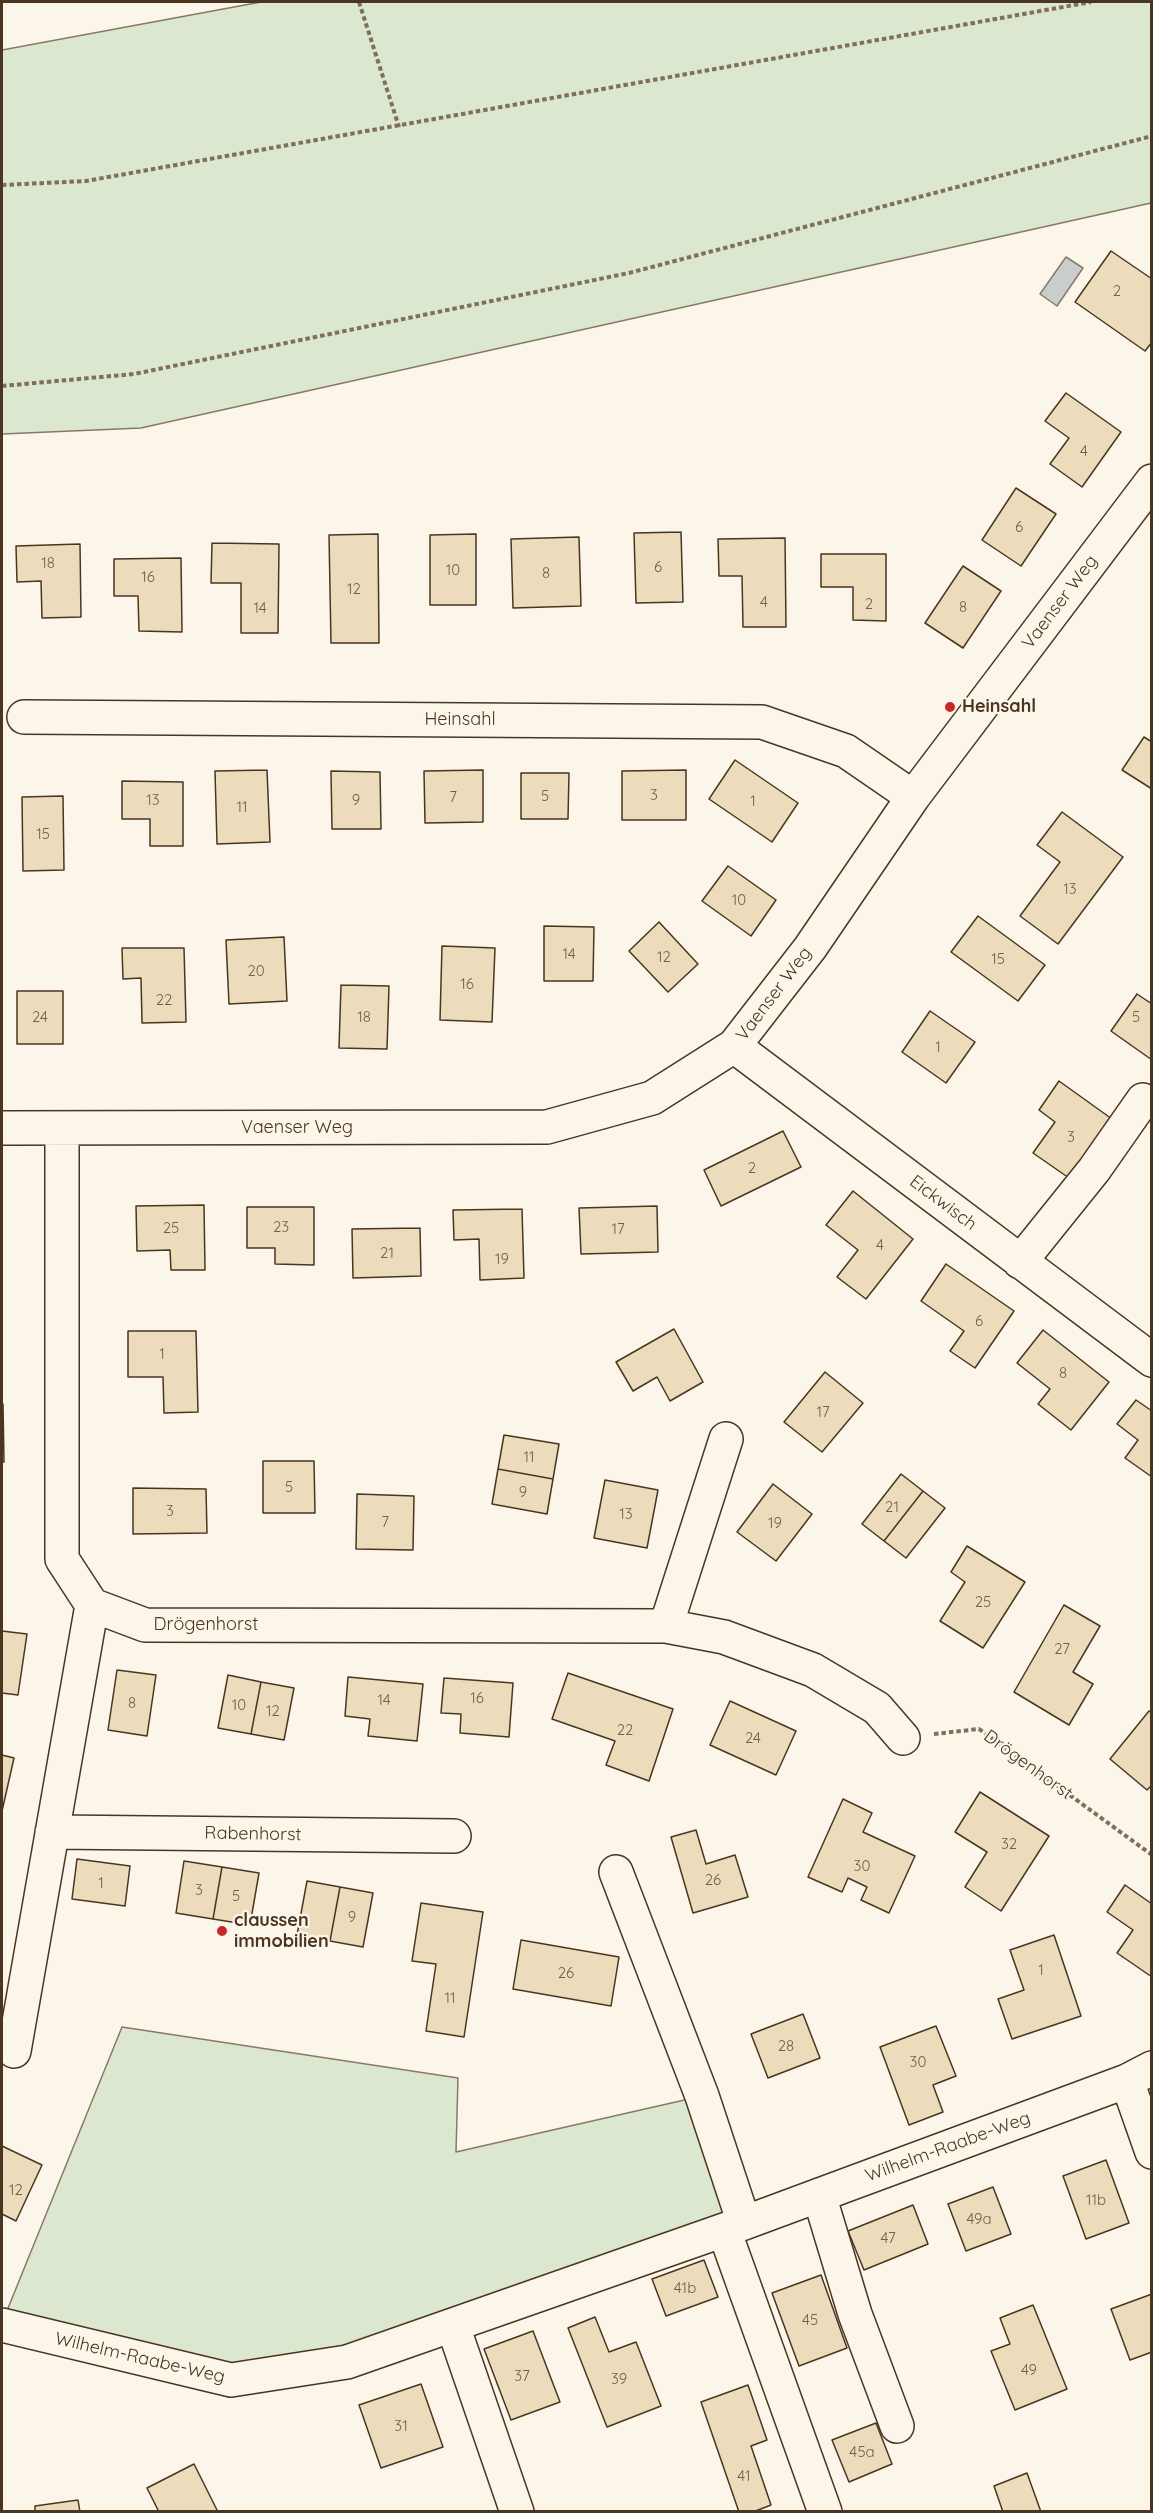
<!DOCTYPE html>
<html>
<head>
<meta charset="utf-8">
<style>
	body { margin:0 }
	#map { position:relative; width:1153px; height:2513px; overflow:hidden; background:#fbf6e9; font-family:Quicksand,sans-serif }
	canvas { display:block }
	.frame { position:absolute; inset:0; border:3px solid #4a3520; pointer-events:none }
</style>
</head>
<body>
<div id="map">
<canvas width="1153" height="2513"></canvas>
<div class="frame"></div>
</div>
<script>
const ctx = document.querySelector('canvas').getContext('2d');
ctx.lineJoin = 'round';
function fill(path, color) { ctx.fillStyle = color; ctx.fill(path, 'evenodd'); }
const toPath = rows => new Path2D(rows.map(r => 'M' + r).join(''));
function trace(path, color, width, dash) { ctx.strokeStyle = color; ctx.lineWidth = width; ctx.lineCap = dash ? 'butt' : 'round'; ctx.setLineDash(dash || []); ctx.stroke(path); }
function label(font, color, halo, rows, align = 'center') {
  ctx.font = font + ' Quicksand,sans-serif'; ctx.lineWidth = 4.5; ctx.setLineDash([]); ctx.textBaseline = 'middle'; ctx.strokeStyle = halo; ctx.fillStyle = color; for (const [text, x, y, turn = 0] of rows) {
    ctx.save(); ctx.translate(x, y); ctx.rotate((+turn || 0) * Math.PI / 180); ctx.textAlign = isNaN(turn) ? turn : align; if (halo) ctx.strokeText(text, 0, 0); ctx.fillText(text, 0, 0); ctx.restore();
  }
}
const green = toPath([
	[261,2,1151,2,1151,203,141,428,2,434,2,50,261,2],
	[122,2027,458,2078,456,2152,702,2096,744,2223,347,2362,231,2380,2,2323,122,2027]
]);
fill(green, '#dce7d0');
trace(green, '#887966', 1.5);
const water = toPath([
	[1066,257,1083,268,1057,306,1040,294,1066,257]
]);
fill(water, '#c9cecd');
trace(water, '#887966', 1.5);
const building = toPath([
	[1111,251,1152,279,1152,342,1145,351,1075,302,1111,251],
	[1066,393,1121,432,1082,487,1050,464,1069,438,1045,421,1066,393],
	[1016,488,1056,514,1021,566,982,540,1016,488],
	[681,532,683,602,636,603,634,533,681,532],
	[378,534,379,643,331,643,329,535,378,534],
	[476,534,476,605,430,605,430,535,476,534],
	[579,537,581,606,513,608,511,539,579,537],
	[785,538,786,627,743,627,742,576,719,576,718,539,785,538],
	[212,543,279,544,278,633,241,633,241,583,211,583,212,543],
	[80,544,81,617,42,618,41,581,17,582,16,546,80,544],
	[821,554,886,554,886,621,853,620,853,587,821,587,821,554],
	[181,558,182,632,139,631,138,596,114,596,114,559,181,558],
	[963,566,1001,591,963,648,925,623,963,566],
	[1144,737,1152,742,1152,789,1122,770,1144,737],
	[735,760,798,803,772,842,709,799,735,760],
	[267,770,270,842,217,844,215,771,267,770],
	[483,770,483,822,425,823,424,771,483,770],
	[686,770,686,820,622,820,622,771,686,770],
	[331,771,380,772,381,829,332,829,331,771],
	[521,773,569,773,568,819,521,819,521,773],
	[122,781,183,782,183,846,150,846,150,819,122,819,122,781],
	[63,796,64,870,23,871,22,797,63,796],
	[1062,812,1123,857,1058,944,1020,916,1060,862,1037,845,1062,812],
	[728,866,776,900,751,936,702,901,728,866],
	[978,916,1045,965,1018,1001,951,952,978,916],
	[659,922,698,964,668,992,629,951,659,922],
	[544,926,594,927,593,981,544,981,544,926],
	[284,937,287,1001,229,1004,226,940,284,937],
	[442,946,495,948,492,1022,440,1020,442,946],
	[122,948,184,948,186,1022,142,1023,141,978,123,979,122,948],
	[341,985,389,986,387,1049,339,1048,341,985],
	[17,991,63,991,63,1044,17,1044,17,991],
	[1137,994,1152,1004,1152,1060,1111,1031,1137,994],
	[930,1011,975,1042,946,1083,902,1052,930,1011],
	[1059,1081,1112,1119,1069,1178,1033,1153,1055,1122,1039,1110,1059,1081],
	[783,1131,801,1167,721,1206,704,1170,783,1131],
	[853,1191,913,1239,866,1299,837,1277,858,1250,826,1225,853,1191],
	[204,1205,205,1270,171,1270,170,1250,137,1251,136,1206,204,1205],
	[657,1206,658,1252,581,1254,579,1208,657,1206],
	[247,1207,314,1207,314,1265,275,1264,275,1248,247,1248,247,1207],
	[522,1209,524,1278,480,1280,479,1239,454,1240,453,1210,522,1209],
	[420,1228,421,1276,353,1278,352,1229,420,1228],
	[946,1264,1014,1311,975,1368,950,1351,964,1331,921,1301,946,1264],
	[674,1329,703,1382,670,1401,657,1377,633,1391,616,1362,674,1329],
	[1043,1330,1109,1382,1071,1430,1038,1404,1050,1389,1017,1363,1043,1330],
	[128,1331,196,1331,198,1412,164,1413,163,1377,128,1377,128,1331],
	[825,1372,863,1403,822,1452,784,1422,825,1372],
	[1136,1400,1152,1411,1152,1477,1125,1458,1138,1440,1117,1424,1136,1400],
	[2,1404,3,1404,4,1462,2,1462,2,1404],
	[504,1435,559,1444,553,1479,498,1469,504,1435],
	[263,1461,314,1461,315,1513,263,1513,263,1461],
	[498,1469,553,1479,547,1514,492,1504,498,1469],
	[901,1474,923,1491,884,1541,862,1524,901,1474],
	[605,1480,658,1490,647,1548,594,1538,605,1480],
	[773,1484,812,1514,776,1561,737,1532,773,1484],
	[133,1488,206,1489,207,1533,133,1534,133,1488],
	[923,1491,945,1508,906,1558,884,1541,923,1491],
	[357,1494,414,1496,413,1550,356,1549,357,1494],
	[967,1546,1025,1582,983,1648,940,1621,965,1582,951,1572,967,1546],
	[1064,1605,1100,1626,1073,1672,1093,1684,1069,1725,1014,1692,1064,1605],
	[2,1631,27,1634,18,1695,2,1693,2,1631],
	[117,1670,156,1675,147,1736,108,1730,117,1670],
	[568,1673,673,1709,649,1781,606,1765,615,1741,552,1719,568,1673],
	[228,1675,261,1682,251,1734,218,1728,228,1675],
	[348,1677,423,1684,417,1741,368,1736,370,1719,345,1716,348,1677],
	[444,1678,513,1683,509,1737,460,1733,461,1714,441,1713,444,1678],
	[261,1682,294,1688,284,1740,251,1734,261,1682],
	[730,1701,796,1731,776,1775,710,1745,730,1701],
	[1149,1711,1152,1713,1152,1785,1147,1790,1110,1759,1149,1711],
	[2,1755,14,1758,2,1811,2,1755],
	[980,1792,1049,1836,1001,1911,965,1887,987,1852,955,1832,980,1792],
	[843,1799,872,1813,863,1832,915,1856,889,1913,861,1900,867,1887,848,1878,842,1892,808,1877,843,1799],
	[696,1830,706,1864,735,1855,748,1897,693,1913,671,1837,696,1830],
	[77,1859,130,1866,125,1906,72,1899,77,1859],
	[184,1861,222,1867,213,1919,176,1913,184,1861],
	[222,1867,259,1873,250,1925,213,1919,222,1867],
	[307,1881,340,1887,330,1941,297,1935,307,1881],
	[1125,1885,1152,1904,1152,1977,1117,1953,1133,1930,1107,1912,1125,1885],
	[340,1887,373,1893,363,1947,330,1941,340,1887],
	[421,1903,483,1912,464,2037,426,2031,436,1964,412,1961,421,1903],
	[1054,1935,1081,2016,1012,2039,998,1999,1024,1990,1010,1950,1054,1935],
	[521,1940,619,1957,611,2006,513,1989,521,1940],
	[803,2014,820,2058,768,2078,751,2034,803,2014],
	[936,2026,956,2076,933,2085,943,2112,909,2125,880,2047,936,2026],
	[2,2146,42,2165,16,2221,2,2214,2,2146],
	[1106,2160,1129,2223,1086,2239,1063,2176,1106,2160],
	[993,2187,1011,2234,966,2251,948,2204,993,2187],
	[913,2205,928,2244,864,2270,848,2231,913,2205],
	[704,2260,718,2297,666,2316,652,2279,704,2260],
	[821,2275,847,2348,799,2366,772,2293,821,2275],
	[1152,2294,1152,2352,1130,2360,1111,2309,1152,2294],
	[1033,2305,1067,2389,1015,2410,991,2351,1010,2344,1000,2318,1033,2305],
	[595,2317,609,2352,636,2342,661,2406,607,2427,568,2328,595,2317],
	[533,2331,560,2402,511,2420,484,2349,533,2331],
	[421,2384,443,2447,381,2468,359,2405,421,2384],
	[748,2385,767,2440,751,2446,771,2505,753,2512,739,2512,701,2402,748,2385],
	[876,2423,892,2464,849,2482,832,2440,876,2423],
	[194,2464,218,2512,159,2512,147,2488,194,2464],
	[1027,2473,1041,2512,1003,2512,994,2486,1027,2473],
	[78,2500,80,2512,35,2512,35,2506,78,2500]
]);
fill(building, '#ecdcbc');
trace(building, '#4a3520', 1.5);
const minor = toPath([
	[24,717,762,722,846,751,913,797],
	[734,1046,1152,1360],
	[2,1128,547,1127,652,1098,734,1046,810,948,913,797,1152,481],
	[62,1128,62,1559,92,1605,145,1625,666,1626,724,1637,813,1670,877,1708,903,1738],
	[1020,1262,1094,1170,1143,1100],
	[666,1626,726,1439],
	[52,1832,454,1836],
	[616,1872,702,2096,744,2223],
	[14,2051,92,1605],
	[1127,2081,1152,2152],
	[819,2195,855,2314,897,2426],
	[724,2230,825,2512],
	[2,2325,231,2380,347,2362,744,2223,1127,2081,1152,2068],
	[453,2326,517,2512]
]);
trace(minor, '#4a3520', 36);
trace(toPath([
	[359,2,399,127],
	[2,185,86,181,1091,2],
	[2,386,134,374,629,273,1152,136],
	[934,1734,979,1729,1152,1855]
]), '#7f6f5c', 4, [4.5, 3]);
trace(minor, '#fbf6e9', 33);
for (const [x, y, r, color] of [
	[950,707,6,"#c62828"],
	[222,1931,6,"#c62828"]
]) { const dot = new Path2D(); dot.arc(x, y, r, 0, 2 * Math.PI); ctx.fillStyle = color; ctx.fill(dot); trace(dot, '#fbf6e9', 2); }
label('15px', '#725f47', null, [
	["2",1117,291],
	["4",1084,451],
	["6",1019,527],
	["18",48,563],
	["6",658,567],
	["10",453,570],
	["8",546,573],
	["16",148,577],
	["12",354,589],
	["4",764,602],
	["2",869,604],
	["8",963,607],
	["14",260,608],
	["3",654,795],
	["5",545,796],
	["7",453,797],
	["13",153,800],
	["9",356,800],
	["1",753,801],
	["11",242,807],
	["15",43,834],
	["13",1070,889],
	["10",739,900],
	["14",569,954],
	["12",664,957],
	["15",998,959],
	["20",256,971],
	["16",467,984],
	["22",164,1000],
	["24",40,1017],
	["18",364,1017],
	["5",1136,1017],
	["1",938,1047],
	["3",1071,1137],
	["2",752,1168],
	["23",281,1227],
	["25",171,1228],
	["17",618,1229],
	["4",880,1245],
	["21",387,1253],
	["19",502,1259],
	["6",979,1321],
	["1",162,1354],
	["8",1063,1373],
	["17",823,1412],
	["11",529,1457],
	["5",289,1487],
	["9",523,1492],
	["21",892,1507],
	["3",170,1511],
	["13",626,1514],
	["7",385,1522],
	["19",775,1523],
	["25",983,1602],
	["27",1062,1649],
	["16",477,1698],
	["14",384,1700],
	["8",132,1703],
	["10",239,1705],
	["12",273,1711],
	["22",625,1730],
	["24",753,1738],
	["32",1009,1844],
	["30",862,1866],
	["26",713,1880],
	["1",101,1883],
	["3",199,1890],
	["5",236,1896],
	["9",352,1917],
	["1",1041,1970],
	["26",566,1973],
	["11",450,1998],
	["28",786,2046],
	["30",918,2062],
	["12",16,2190],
	["11b",1096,2200],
	["49a",979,2219],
	["47",888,2238],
	["41b",685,2288],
	["45",810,2320],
	["49",1029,2370],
	["37",522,2376],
	["39",619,2379],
	["31",401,2426],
	["45a",862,2452],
	["41",744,2476]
]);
label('18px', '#4a3520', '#fbf6e9', [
	["Vaenser Weg",1060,602,-53],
	["Heinsahl",460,720],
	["Vaenser Weg",774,994,-53],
	["Vaenser Weg",297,1128],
	["Eickwisch",943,1203,37],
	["Drögenhorst",206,1625],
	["Drögenhorst",1028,1765,36],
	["Rabenhorst",253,1834,1],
	["Wilhelm-Raabe-Weg",948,2147,-20],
	["Wilhelm-Raabe-Weg",140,2358,13]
]);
label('bold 18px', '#4a3520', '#fbf6e9', [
	["Heinsahl",962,707],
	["claussen",234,1921],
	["immobilien",234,1942]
], 'left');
</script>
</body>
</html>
